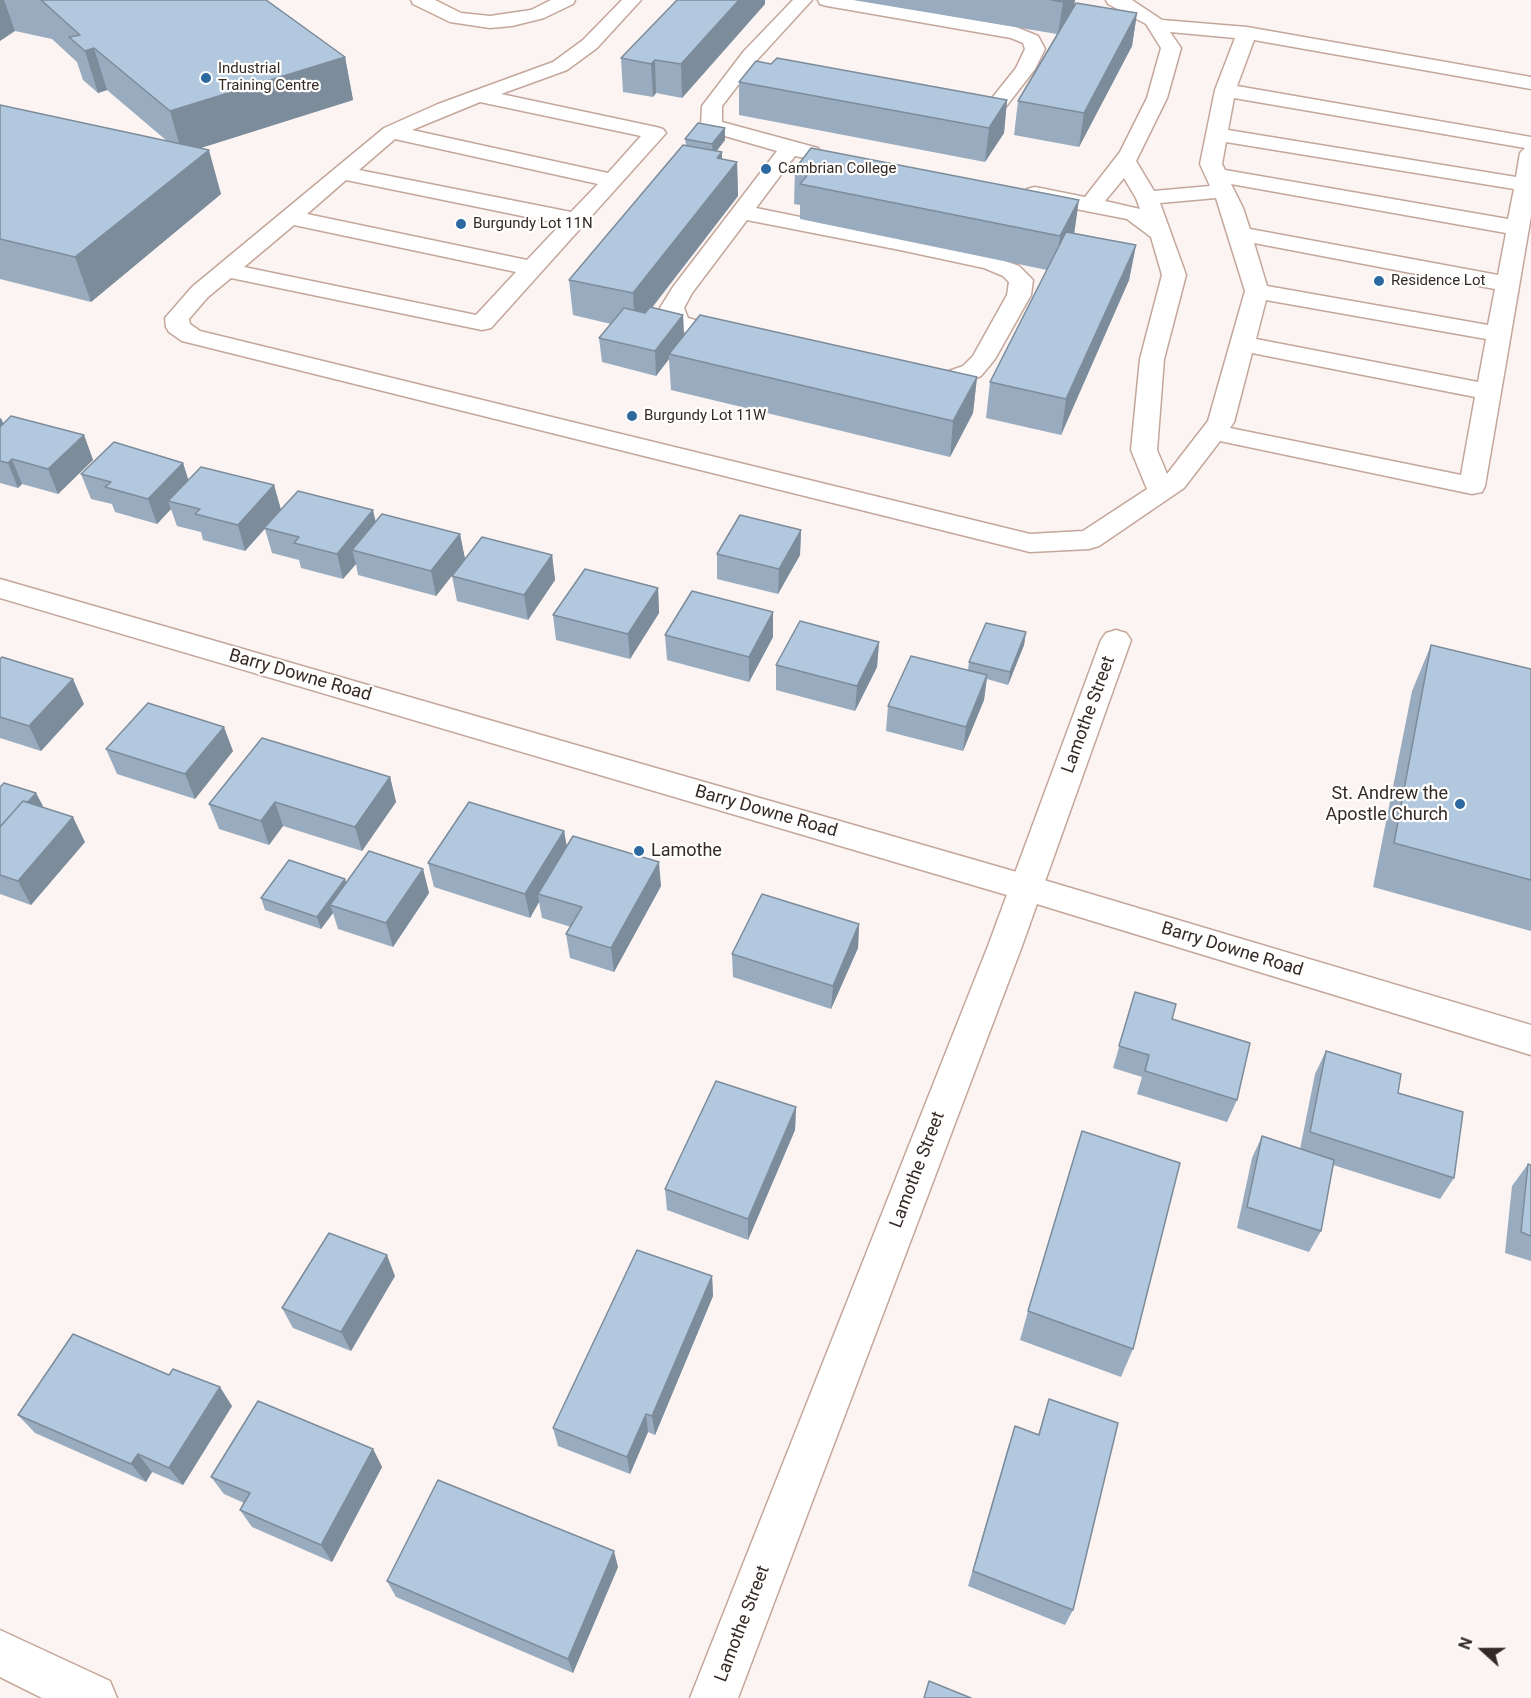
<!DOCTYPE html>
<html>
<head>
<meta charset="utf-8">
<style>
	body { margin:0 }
	#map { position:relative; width:1531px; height:1698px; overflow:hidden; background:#fbf4f2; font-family:Roboto,sans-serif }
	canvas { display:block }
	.north { position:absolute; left:1453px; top:1620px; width:60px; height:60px; -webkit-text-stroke:4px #fff; paint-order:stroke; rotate:291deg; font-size:16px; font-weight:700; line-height:24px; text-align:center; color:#352a25 }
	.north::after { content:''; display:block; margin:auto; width:21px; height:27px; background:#352a25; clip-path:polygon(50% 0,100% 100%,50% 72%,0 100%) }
</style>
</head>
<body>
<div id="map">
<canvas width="1531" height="1698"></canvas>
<div class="north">N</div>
</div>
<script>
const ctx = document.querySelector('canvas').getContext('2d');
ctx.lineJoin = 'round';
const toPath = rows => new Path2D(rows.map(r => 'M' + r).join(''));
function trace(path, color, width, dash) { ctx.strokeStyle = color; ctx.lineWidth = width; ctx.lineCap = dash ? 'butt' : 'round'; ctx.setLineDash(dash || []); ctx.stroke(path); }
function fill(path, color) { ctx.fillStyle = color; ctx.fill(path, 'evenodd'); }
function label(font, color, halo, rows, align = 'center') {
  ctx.font = font + ' Roboto,sans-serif'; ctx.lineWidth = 4.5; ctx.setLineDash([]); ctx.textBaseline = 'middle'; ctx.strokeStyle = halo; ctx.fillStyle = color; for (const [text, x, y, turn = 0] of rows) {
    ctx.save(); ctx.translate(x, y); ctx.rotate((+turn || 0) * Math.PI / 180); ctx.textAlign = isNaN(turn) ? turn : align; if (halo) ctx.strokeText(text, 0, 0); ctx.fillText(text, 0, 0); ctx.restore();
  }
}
const minor = toPath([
	[411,0,435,0,461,13,490,16,531,10,551,0,575,0,573,4,544,18,512,26,490,28,450,22,413,4,411,0],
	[622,0,641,0,597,48,567,70,501,94,656,127,663,129,666,133,491,328,482,330,231,278,208,297,189,319,190,324,200,331,1030,534,1083,531,1147,489,1131,450,1140,359,1162,275,1151,237,1127,219,1035,201,1027,199,1024,194,1027,189,1035,187,1085,197,1120,152,1147,98,1161,48,1146,24,1108,4,1106,0,1132,0,1162,20,1247,27,1531,77,1531,89,1254,40,1237,86,1531,137,1531,216,1485,486,1482,492,1472,494,1220,441,1184,488,1099,546,1089,549,1030,552,182,341,169,332,166,327,165,318,192,287,384,128,438,104,553,62,583,40,622,0],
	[1170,32,1235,38,1215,90,1200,164,1210,186,1154,191,1136,161,1167,98,1181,48,1170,32],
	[1234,98,1525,148,1520,153,1516,177,1228,130,1234,98],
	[480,102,641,136,608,173,412,130,480,102],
	[395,139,598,184,571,212,359,170,395,139],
	[1226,142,1514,189,1508,219,1225,170,1222,164,1226,142],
	[1124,178,1136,198,1140,209,1105,201,1124,178],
	[346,180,561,224,527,260,307,214,346,180],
	[1231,184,1506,233,1498,275,1250,229,1243,208,1231,184],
	[1216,198,1245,291,1208,421,1167,474,1157,450,1164,359,1186,275,1160,203,1216,198],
	[294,225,516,272,476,315,244,267,294,225],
	[1254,243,1495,289,1488,325,1267,286,1254,243],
	[1266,300,1486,339,1478,382,1256,339,1266,300],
	[1252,353,1475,397,1461,475,1230,428,1234,422,1252,353],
	[793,0,812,0,758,59,722,106,722,122,818,148,821,153,818,158,810,159,795,156,756,208,991,256,1019,266,1033,280,1031,295,995,359,981,376,964,383,937,389,912,384,908,379,912,374,921,371,937,373,949,371,963,366,973,356,1007,295,1009,282,1003,276,984,268,900,250,747,220,692,293,684,308,688,318,742,333,745,338,742,343,733,345,670,328,662,317,660,308,673,287,777,151,704,130,701,126,702,106,744,51,793,0],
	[818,0,859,0,1016,27,1038,36,1045,49,1035,69,1001,113,963,117,956,115,953,111,956,107,988,103,1016,68,1025,49,1023,43,1011,38,827,6,820,4,818,0],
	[1116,630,1126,633,1131,640,1022,946,738,1698,690,1698,988,946,1101,640,1106,633,1116,630],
	[0,1630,110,1681,117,1698,42,1698,0,1677,0,1630]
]);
const major = toPath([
	[0,579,1027,875,1531,1025,1531,1055,1027,901,0,598,0,579]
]);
trace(minor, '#c4a69a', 3);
trace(major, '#c4a69a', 3);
fill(minor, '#fff');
fill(major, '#fff');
fill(toPath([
	[0,0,266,0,345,57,353,100,200,148,221,194,91,302,0,279,0,105,167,141,107,90,98,93,83,80,77,62,52,39,15,31],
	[677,0,765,0,765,4,682,98,656,93,653,97,623,92,621,58],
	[853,0,1075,0,1074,6,1137,13,1132,46,1079,147,1014,135,1018,101,1057,34],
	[739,82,1007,100,1004,133,985,162,739,115],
	[685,139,725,140,716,151,722,152,722,159,737,162,738,196,652,308,683,315,684,335,977,377,973,413,950,457,671,390,669,359,656,376,602,362,599,338,611,324,573,315,569,280,686,145],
	[795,169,1074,233,1136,245,1129,280,1061,435,986,418,990,382,1047,270,800,219,800,205,794,204],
	[0,418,3,424,84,435,93,460,58,494,22,484,18,488,0,483],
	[183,463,188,480,274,485,281,510,376,521,460,534,465,559,436,596,358,575,356,564,343,579,301,568,299,560,272,553,265,529,245,551,203,540,201,532,177,526,171,509,157,524,115,512,112,504,91,499,81,474],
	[801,530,800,555,778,594,717,579,717,554],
	[552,555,555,580,528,620,457,601,452,576],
	[658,588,659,613,630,659,556,640,553,615],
	[1026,632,1024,645,1008,685,987,679,984,700,963,751,886,731,888,706,968,670,969,662],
	[665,635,773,637,749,682,667,660],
	[879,642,877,667,855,711,776,690,776,665],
	[1431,645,1531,669,1531,931,1373,887,1412,691],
	[0,659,84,704,41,751,0,738],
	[106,749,233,751,195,799,117,774],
	[390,777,396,802,362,851,283,826,269,845,219,829,209,804],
	[0,787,43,806,42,807,85,842,31,905,0,894],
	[564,831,567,846,661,886,614,972,570,958,566,934,571,927,542,918,539,902,530,918,434,887,428,863],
	[423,869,429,893,393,947,338,929,333,913,321,929,265,910,261,898],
	[859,924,858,948,831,1009,733,977,732,954],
	[1135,992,1172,1019,1237,1100,1227,1122,1137,1094,1142,1077,1113,1068],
	[1326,1051,1398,1093,1454,1178,1440,1199,1333,1165,1321,1231,1309,1252,1237,1228,1252,1158,1262,1136,1300,1149,1315,1074],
	[796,1107,795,1130,748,1240,667,1210,665,1189],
	[1528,1164,1531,1165,1531,1261,1505,1253,1512,1186],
	[395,1276,351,1351,293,1328,282,1308],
	[712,1276,713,1296,655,1435,648,1432,630,1474,558,1446,553,1428],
	[1028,1311,1133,1349,1121,1377,1020,1340],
	[169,1375,232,1406,183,1485,152,1472,146,1482,35,1433,18,1415],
	[1049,1399,1073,1610,1065,1625,968,1586,1009,1444,1038,1435],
	[373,1449,382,1467,332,1562,252,1527,240,1510,244,1503,224,1494,211,1477],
	[618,1567,573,1673,396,1597,387,1581]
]), '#99acbf');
fill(toPath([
	[0,0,4,0,15,31,0,41],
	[739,0,765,0,765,4,682,98,681,64],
	[1064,0,1075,0,1073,11,1058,34,1063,2],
	[1137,13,1132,46,1079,147,1084,113],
	[94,48,107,90,98,93,85,51],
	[345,57,353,100,182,154,170,111],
	[655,60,656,93,653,97,651,64],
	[1007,100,1004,133,985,162,989,128],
	[725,128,725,140,713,156,712,144],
	[209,150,221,194,91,302,75,257],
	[722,152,722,181,737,162,738,196,635,329,633,293,717,158],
	[1079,200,1074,235,1055,271,1060,236],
	[1136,245,1129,280,1061,435,1066,399],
	[683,315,684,339,669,354,669,359,656,376,655,351],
	[977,377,973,413,950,457,953,421],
	[1,418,12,443,0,454,0,419],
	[84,435,93,460,58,494,48,469],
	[12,459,22,484,18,488,8,463],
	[183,463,191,488,168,501,171,509,157,524,148,499],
	[274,485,281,510,245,551,238,525],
	[373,510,379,535,352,550,356,564,343,579,337,554],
	[801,530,800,555,778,594,779,569],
	[460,534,465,559,436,596,431,571],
	[552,555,555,580,528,620,524,595],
	[658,588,659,613,630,659,628,634],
	[773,612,773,637,749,682,749,657],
	[1026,632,1024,645,1008,685,1010,672],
	[879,642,877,667,855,711,857,686],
	[987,675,984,700,963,751,966,727],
	[73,679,84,704,41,751,29,726],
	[224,727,233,751,195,799,185,774],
	[390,777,396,802,362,851,355,827],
	[36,793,43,806,2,850,0,832],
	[275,802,283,826,269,845,261,821],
	[73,817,85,842,31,905,18,881],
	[564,831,568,856,538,894,539,902,530,918,525,894],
	[659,862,661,886,614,972,611,948],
	[423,869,429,893,393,947,386,923],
	[345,879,349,891,330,905,333,913,321,929,317,917],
	[859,924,858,948,831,1009,833,986],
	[796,1107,795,1130,748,1240,748,1219],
	[387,1255,395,1276,351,1351,341,1332],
	[712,1276,713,1296,655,1435,652,1416],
	[220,1387,232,1406,183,1485,169,1468],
	[646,1414,648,1432,630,1474,627,1457],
	[373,1449,382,1467,332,1562,321,1545],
	[138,1454,152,1472,146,1482,131,1464],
	[614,1551,618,1567,573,1673,568,1659]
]), '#7d8c9b');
const building = toPath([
	[41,0,266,0,345,57,170,111,94,48,85,51,69,37,80,35,41,0],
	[677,0,739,0,681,64,655,60,651,64,621,58,677,0],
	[1051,0,1064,0,1063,2,1051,0],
	[1076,3,1137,13,1084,113,1018,101,1076,3],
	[777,58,1007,100,989,128,739,82,756,61,771,64,777,58],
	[0,105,209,150,75,257,0,239,0,105],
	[698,123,725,128,712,144,685,139,698,123],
	[683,145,722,152,717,158,737,162,633,293,569,280,683,145],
	[811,148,1079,200,1060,236,800,184,810,172,795,169,811,148],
	[1066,232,1136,245,1066,399,990,382,1066,232],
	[650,307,683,315,655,351,599,338,624,308,645,313,650,307],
	[700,315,977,377,953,421,669,354,700,315],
	[11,416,84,435,48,469,12,459,8,463,0,461,0,427,11,416],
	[114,442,183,463,148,499,105,487,111,482,81,474,114,442],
	[201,467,274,485,238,525,195,514,200,509,168,501,201,467],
	[298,491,373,510,337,554,294,543,299,537,264,528,298,491],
	[382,514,460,534,431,571,352,550,382,514],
	[740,515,801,530,779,569,717,554,740,515],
	[482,537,552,555,524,595,452,576,482,537],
	[585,569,658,588,628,634,553,615,585,569],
	[692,591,773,612,749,657,665,635,692,591],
	[800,621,879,642,857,686,776,665,800,621],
	[986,623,1026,632,1010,672,969,662,986,623],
	[1431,645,1531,669,1531,880,1394,843,1431,645],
	[911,656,987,675,966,727,888,706,911,656],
	[2,657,73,679,29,726,0,717,0,659,2,657],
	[148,703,224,727,185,774,106,749,148,703],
	[262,738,390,777,355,827,275,802,261,821,209,804,262,738],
	[4,783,36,793,28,802,23,801,0,827,0,787,4,783],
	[23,801,73,817,18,881,0,875,0,827,23,801],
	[469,802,564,831,525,894,428,863,469,802],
	[573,836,659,862,611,948,566,934,582,907,538,894,573,836],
	[369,851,423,869,386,923,330,905,369,851],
	[289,860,345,879,317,917,261,898,289,860],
	[762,894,859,924,833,986,732,954,762,894],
	[1135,992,1176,1004,1172,1019,1250,1043,1237,1100,1145,1071,1149,1055,1119,1046,1135,992],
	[1326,1051,1401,1074,1398,1093,1463,1112,1454,1178,1310,1132,1326,1051],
	[716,1081,796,1107,748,1219,665,1189,716,1081],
	[1082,1131,1180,1163,1133,1349,1028,1311,1082,1131],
	[1262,1136,1334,1160,1321,1231,1247,1207,1262,1136],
	[1528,1164,1531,1165,1531,1236,1521,1232,1528,1164],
	[329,1233,387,1255,341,1332,282,1308,329,1233],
	[637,1250,712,1276,652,1416,646,1414,627,1457,553,1428,637,1250],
	[73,1334,169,1375,173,1369,220,1387,169,1468,138,1454,131,1464,18,1415,73,1334],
	[1049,1399,1118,1423,1073,1610,973,1571,1015,1426,1039,1435,1049,1399],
	[258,1401,373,1449,321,1545,240,1510,250,1493,211,1477,258,1401],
	[438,1480,614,1551,568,1659,387,1581,438,1480],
	[929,1681,971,1698,924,1698,929,1681]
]);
fill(building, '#b2c8de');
trace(building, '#7d8c9b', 1.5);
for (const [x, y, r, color] of [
	[206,78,6,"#2b69a0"],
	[766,169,6,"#2b69a0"],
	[461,224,6,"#2b69a0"],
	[1379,281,6,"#2b69a0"],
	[632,416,6,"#2b69a0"],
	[1460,804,6,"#2b69a0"],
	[639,851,6,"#2b69a0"]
]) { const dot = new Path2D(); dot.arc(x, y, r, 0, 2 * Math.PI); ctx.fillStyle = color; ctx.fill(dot); trace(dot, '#fff', 2); }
label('15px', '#352a25', '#fff', [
	["Industrial",218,69],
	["Training Centre",218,86],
	["Cambrian College",778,169],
	["Burgundy Lot 11N",473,224],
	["Residence Lot",1391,281],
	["Burgundy Lot 11W",644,416]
], 'left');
label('18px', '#352a25', '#fff', [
	["Barry Downe Road",300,676,16],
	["Lamothe Street",1089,715,-70],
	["Barry Downe Road",766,812,16],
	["Barry Downe Road",1232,950,17],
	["Lamothe Street",918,1170,-69],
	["Lamothe Street",743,1624,-69]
]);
label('18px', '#352a25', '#fff', [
	["St. Andrew the",1448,794],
	["Apostle Church",1448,815],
	["Lamothe",651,851,"left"]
], 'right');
</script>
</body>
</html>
